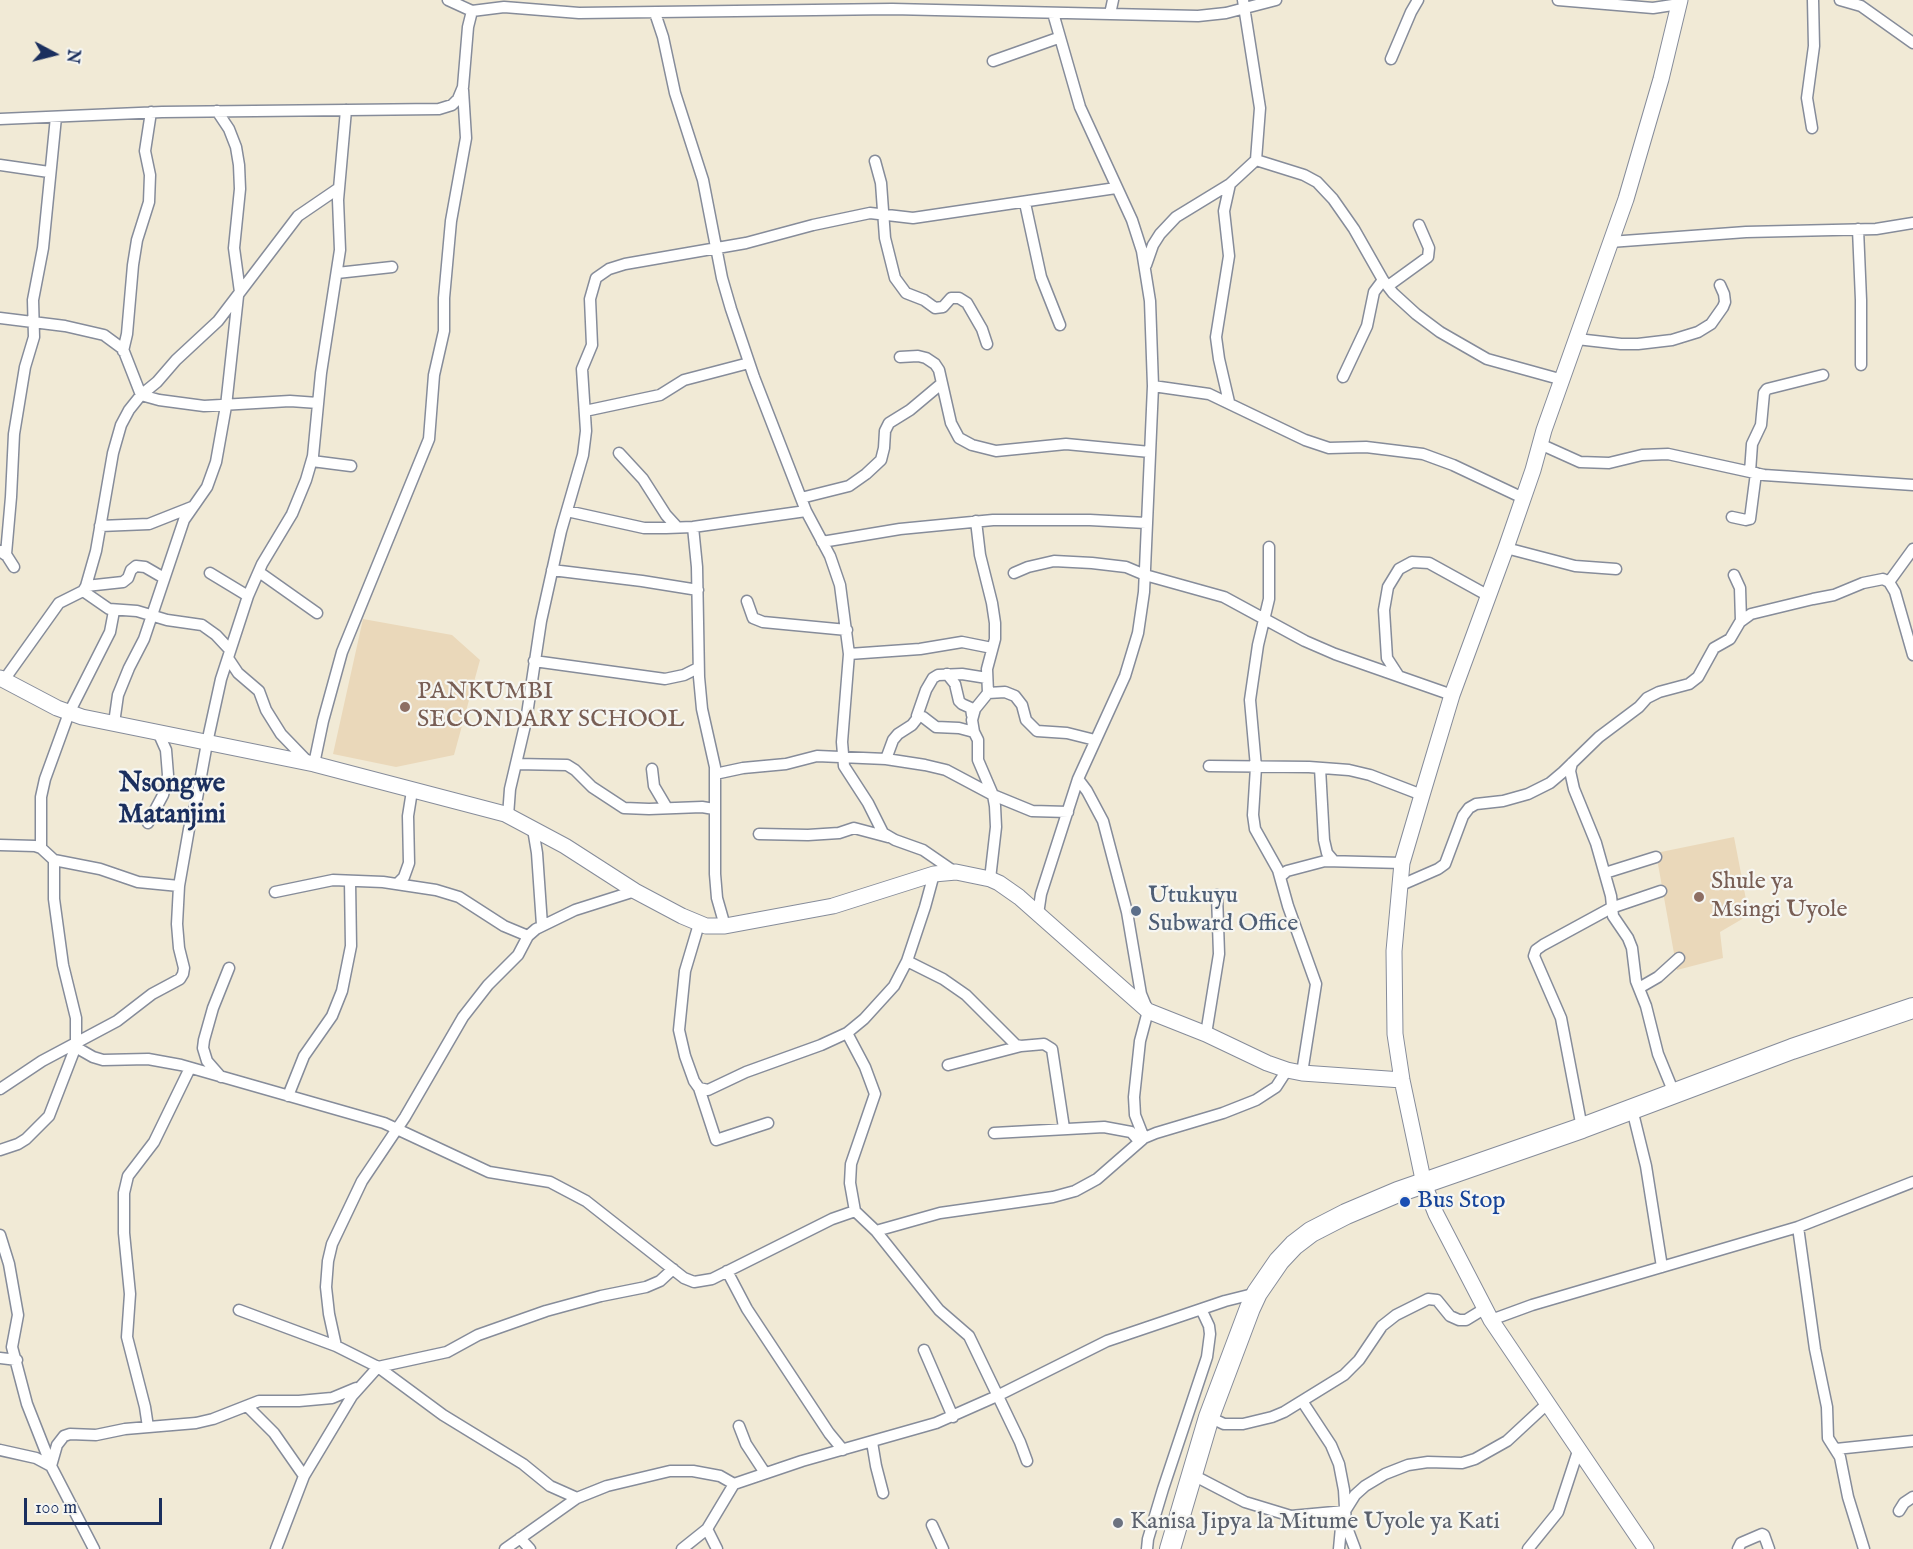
<!DOCTYPE html>
<html>
<head>
<meta charset="utf-8">
<style>
	body { margin:0 }
	#map { position:relative; width:1913px; height:1549px; overflow:hidden; background:#f1ead6; font-family:"IM FELL English",serif }
	canvas { display:block }
	.north { position:absolute; left:24px; top:24px; width:60px; height:60px; -webkit-text-stroke:4px #f6f6f2; paint-order:stroke; rotate:97deg; font-size:16px; font-weight:700; line-height:24px; text-align:center; color:#1b2f5e }
	.north::after { content:''; display:block; margin:auto; width:21px; height:27px; background:#1b2f5e; clip-path:polygon(50% 0,100% 100%,50% 72%,0 100%) }
	.scale { position:absolute; left:24px; top:1498px; width:138px; height:27px; box-sizing:border-box; border:3px solid #1b2f5e; border-top:0; padding-left:8px; font-size:18px; line-height:21px; white-space:nowrap; color:#1b2f5e; -webkit-text-stroke:4px #f6f6f2; paint-order:stroke }
</style>
</head>
<body>
<div id="map">
<canvas width="1913" height="1549"></canvas>
<div class="north">N</div>
<div class="scale">100 m</div>
</div>
<script>
const ctx = document.querySelector('canvas').getContext('2d');
ctx.lineJoin = 'round';
function fill(path, color) { ctx.fillStyle = color; ctx.fill(path, 'evenodd'); }
const toPath = rows => new Path2D(rows.map(r => 'M' + r).join(''));
function trace(path, color, width, dash) { ctx.strokeStyle = color; ctx.lineWidth = width; ctx.lineCap = dash ? 'butt' : 'round'; ctx.setLineDash(dash || []); ctx.stroke(path); }
function label(font, color, halo, rows, align = 'center') {
  ctx.font = font + ' "IM FELL English",serif'; ctx.lineWidth = 4.5; ctx.setLineDash([]); ctx.textBaseline = 'middle'; ctx.strokeStyle = halo; ctx.fillStyle = color; for (const [text, x, y, turn = 0] of rows) {
    ctx.save(); ctx.translate(x, y); ctx.rotate((+turn || 0) * Math.PI / 180); ctx.textAlign = isNaN(turn) ? turn : align; if (halo) ctx.strokeText(text, 0, 0); ctx.fillText(text, 0, 0); ctx.restore();
  }
}
fill(toPath([
	[363,619,452,635,480,660,454,755,396,767,333,754],
	[1734,837,1749,915,1720,932,1723,958,1677,970,1656,853]
]), '#ead8ba');
const street = toPath([
	[448,0,472,11],
	[1558,0,1653,8,1679,4],
	[1840,0,1861,6,1913,43],
	[655,13,663,37,675,93,703,180,722,278,731,309,754,377,806,511,830,556,840,585,849,654,842,742,844,766,868,803,883,833,895,840,923,850,955,872],
	[1110,14,1113,0],
	[1391,59,1411,12,1418,0],
	[993,61,1058,38],
	[217,111,229,129,236,147,239,165,240,189,234,248,240,292],
	[0,119,162,112,439,109,452,105,458,99,463,87,468,27,472,11,504,7,579,13,892,9,1198,16,1226,13,1276,0],
	[1812,128,1807,98,1814,46,1813,0],
	[1256,160,1304,175,1317,182,1333,199,1354,229,1383,280,1393,293,1416,314,1440,332,1487,359,1563,380],
	[875,161,881,183,885,238,895,278,906,293,924,300,935,308,943,307,951,298,959,298,967,303,982,329,987,344],
	[0,165,49,172],
	[1025,203,1041,277,1060,325],
	[1858,229,1861,300,1861,365],
	[1610,242,1746,232,1876,229,1913,223],
	[1146,265,1153,245,1160,234,1176,217,1230,184,1256,160,1260,108,1243,0],
	[337,273,392,267],
	[1388,286,1428,257,1429,248,1419,225],
	[0,318,65,326,104,335,123,349,141,395,159,400,204,406,290,401,318,403],
	[1577,339,1621,344,1638,344,1672,340,1698,332,1711,324,1723,307,1725,302,1724,294,1720,285],
	[123,351,127,334,133,265,137,240,149,202,150,175,145,151,151,112],
	[900,357,918,356,926,358,935,364,939,370,951,423,959,438,972,445,996,451,1066,444,1150,452],
	[1343,377,1367,326,1374,292,1383,280],
	[1153,386,1209,394,1305,440,1329,448,1366,447,1423,454,1453,465,1523,498],
	[1229,402,1219,359,1216,337,1229,256,1224,211,1230,184],
	[585,411,660,395,684,380,749,363],
	[1540,444,1580,462,1609,463,1642,455,1668,454,1764,475,1913,485],
	[619,453,643,479,666,515,677,527],
	[312,461,351,466],
	[1750,472,1752,444,1761,425,1764,393,1767,389,1823,375],
	[801,498,849,486,866,474,881,460,884,448,885,431,889,423,910,410,941,384],
	[567,511,644,528,666,528,693,527,806,511],
	[1732,517,1746,520,1750,519,1756,473],
	[976,521,980,555,992,603,995,623,995,639,987,669,988,693,975,709,972,720,974,732,978,740,978,760,993,795,995,806,996,827,990,879],
	[100,526,149,524,192,507],
	[693,527,697,567,699,677,702,709,715,767,715,874,717,898,725,926],
	[822,542,900,529,993,520,1090,520,1146,523],
	[1269,547,1269,599,1258,645,1250,700,1256,767,1253,815,1255,829,1278,870,1288,906,1316,984,1302,1073],
	[1506,548,1575,566,1616,569],
	[0,551,7,556,14,567],
	[6,554,11,497,14,434,25,367,34,337,33,300,43,248,56,117],
	[552,570,642,581,698,590],
	[259,572,317,613],
	[210,573,248,596],
	[1014,573,1028,567,1054,561,1092,563,1126,567,1145,575,1224,597,1305,641,1335,654,1452,695],
	[1734,575,1740,588,1741,621],
	[1889,582,1913,549],
	[86,586,123,582,128,578,131,570,136,566,145,567,164,578],
	[83,591,109,609,137,611,167,620,202,625,216,635,230,650],
	[747,601,753,618,763,622,847,630],
	[849,654,920,649,962,642,992,648],
	[228,658,238,673,259,691,266,710,281,734,309,763],
	[534,661,665,679,684,675,698,668],
	[947,674,955,684,959,701,962,704,971,708,972,715],
	[1398,675,1387,658,1384,610,1388,587,1399,569,1412,562,1429,563,1487,595],
	[4,680,59,603,83,591,86,586,96,551,113,453,121,425,129,410,141,395,157,382,176,360,218,321,298,216,339,188],
	[988,693,1005,692,1015,696,1022,705,1026,720,1037,731,1067,733,1095,740],
	[917,716,926,690,933,678,938,675,962,674,987,678],
	[114,723,118,695,129,668,144,639,184,520,207,487,216,462,226,406,238,296],
	[886,759,893,740,898,734,912,725,919,716,923,717,936,727,959,728,974,732],
	[1572,763,1570,771,1574,789,1596,843,1611,896,1613,916,1628,938,1632,948,1636,981,1646,1006,1658,1054,1674,1093],
	[314,764,323,721,342,652,429,439,434,375,444,331,444,298,451,221,466,138,463,90],
	[516,764,567,765,575,770,592,787,624,808,649,809,702,807,714,809],
	[1209,766,1309,767,1349,770,1370,775,1422,795],
	[1320,768,1324,840,1327,853,1333,860],
	[652,769,654,786,667,808],
	[715,774,743,768,786,764,817,756,886,759,925,765,946,770,993,795,1032,811,1068,812],
	[1078,779,1087,791,1103,821,1127,912,1141,994,1148,1011,1140,1041,1134,1097,1135,1115,1144,1138],
	[508,816,510,789,526,721,541,621,561,531,583,455,586,431,582,369,592,345,590,299,596,278,609,269,625,264,746,243,813,225,870,213,913,218,1116,188],
	[148,823,163,795,168,775,166,750,158,732],
	[533,829,537,853,542,925],
	[759,834,808,835,839,833,854,828,888,837],
	[0,845,35,846,41,848,54,860,100,869,138,882,179,886],
	[41,848,41,797,45,779,69,713,110,632,114,611],
	[54,860,54,899,63,965,76,1018,76,1042],
	[1605,873,1656,857],
	[1280,877,1287,871,1325,861,1402,863],
	[397,884,404,877,409,863,408,816,412,791],
	[1399,886,1438,869,1445,864,1463,816,1469,808,1476,804,1503,801,1528,794,1550,783,1563,772,1599,737,1639,707,1647,698,1659,692,1689,684,1698,677,1714,648,1730,639,1740,622,1751,614,1813,599,1834,595,1863,583,1883,579,1889,582,1895,592,1913,655],
	[275,892,333,880,383,882,436,890,459,897,504,926,528,936],
	[1038,914,1041,894,1078,779,1125,676,1138,633,1144,592,1153,386,1150,301,1142,251,1132,220,1080,107,1053,13],
	[699,924,685,971,679,1030,685,1056,694,1081,699,1088,708,1090,746,1072,821,1045,847,1033,864,1019,894,986,907,961,925,907,934,874],
	[907,961,943,979,966,995,1016,1045,1021,1046,1044,1044,1052,1049,1064,1128],
	[1639,988,1658,977,1679,958],
	[847,1033,865,1067,875,1094,851,1164,850,1183,855,1211],
	[1206,1034,1219,954,1217,895],
	[72,1045,117,1021,152,994,180,979,183,974,184,968,179,948,177,924,179,886,189,829,197,798,207,743,221,679,248,596,262,564,292,514,306,480,313,456,321,373,340,250,338,200,346,110],
	[948,1065,1021,1046],
	[221,1077,207,1061,203,1048,204,1040,213,1008,229,968],
	[699,1088,716,1140,768,1123],
	[0,1089,42,1061,72,1045,93,1057,103,1060,148,1059,181,1065,384,1123,489,1172,550,1182,586,1201,684,1278,694,1282,712,1279,832,1219,855,1211,876,1231,939,1310,969,1336,1020,1442,1027,1461],
	[288,1096,304,1056,332,1016,342,991,351,946,350,881],
	[1632,1109,1646,1166,1662,1267],
	[1582,1128,1561,1018,1534,956,1536,950,1543,945,1611,908,1661,891],
	[994,1133,1104,1127,1131,1132,1139,1141],
	[0,1150,18,1144,26,1139,49,1116,76,1046],
	[1798,1227,1815,1349,1827,1407,1828,1438,1840,1457,1848,1497,1864,1549],
	[876,1231,940,1213,1053,1197,1075,1191,1097,1179,1144,1138,1156,1133,1223,1113,1256,1100,1276,1087,1287,1070],
	[0,1235,9,1264,18,1315,12,1347,27,1404,51,1465],
	[727,1271,747,1309,829,1433,843,1450],
	[239,1310,336,1346,378,1367,443,1415,523,1464,550,1486,577,1498],
	[1491,1320,1532,1305,1798,1227,1913,1182],
	[336,1346,329,1314,326,1287,328,1261,332,1244,362,1181,405,1117,463,1017,488,985,518,955,528,936,536,929,575,910,635,891],
	[924,1350,953,1417],
	[0,1358,17,1360],
	[1302,1401,1331,1445,1339,1464,1344,1490,1346,1525,1355,1549],
	[247,1406,274,1433,304,1476],
	[1209,1417,1224,1424,1243,1424,1272,1417,1284,1412,1344,1375,1359,1360,1382,1326,1396,1315,1428,1299,1437,1300,1450,1316,1459,1320,1466,1320,1484,1309],
	[739,1426,746,1444,765,1473],
	[148,1427,145,1407,127,1337,130,1294,124,1233,124,1193,128,1176,154,1142,190,1068],
	[872,1442,876,1466,883,1493],
	[1836,1449,1913,1441],
	[0,1450,36,1458,51,1466,94,1549],
	[51,1466,57,1445,64,1436,70,1434,96,1435,125,1429,196,1423,213,1419,259,1401,299,1401,332,1398,356,1388],
	[1191,1474,1245,1502,1291,1516,1345,1511],
	[1899,1511,1904,1503,1913,1497],
	[932,1525,943,1549],
	[707,1529,717,1549],
	[520,1538,530,1549],
	[276,1549,304,1476,352,1396,378,1367,447,1352,478,1335,546,1311,601,1296,646,1287,660,1281,673,1269],
	[505,1549,577,1498,607,1486,670,1471,693,1471,720,1476,734,1484],
	[682,1549,707,1529,734,1484,802,1461,936,1423,997,1396,1107,1341,1225,1301,1257,1293],
	[1147,1549,1148,1539,1163,1489,1207,1357,1210,1334,1209,1326,1202,1311],
	[1339,1549,1341,1527,1345,1511,1355,1495,1365,1486,1385,1474,1408,1465,1428,1462,1462,1463,1475,1459,1507,1441,1548,1403],
	[1528,1549,1558,1512,1579,1448],
	[1738,1549,1741,1543,1762,1534,1764,1535,1769,1549]
]);
const secondary = toPath([
	[0,678,57,708,82,717,314,764,505,814,565,846,635,891,682,916,706,926,725,926,833,906,934,874,956,872,990,879,999,883,1019,897,1148,1011,1206,1034,1267,1063,1287,1070,1302,1073,1402,1080],
	[1646,1549,1491,1320,1436,1214,1424,1184,1402,1080,1395,1034,1394,951,1402,863,1422,795,1452,695,1506,548,1533,470,1544,430,1626,199,1661,79,1680,0]
]);
const highway = toPath([
	[1170,1549,1209,1417,1250,1308,1257,1293,1279,1261,1294,1245,1311,1232,1346,1214,1398,1192,1582,1128,1792,1049,1913,1008]
]);
trace(street, '#868c9a', 13);
trace(secondary, '#868c9a', 17);
trace(highway, '#868c9a', 22);
trace(street, '#fff', 10);
trace(secondary, '#fff', 15);
trace(highway, '#fff', 20);
for (const [x, y, r, color] of [
	[405,707,6,"#8d6e63"],
	[1699,897,6,"#8d6e63"],
	[1136,911,6,"#5c6f8a"],
	[1405,1202,6,"#1a4fb4"],
	[1118,1523,6,"#6b7280"]
]) { const dot = new Path2D(); dot.arc(x, y, r, 0, 2 * Math.PI); ctx.fillStyle = color; ctx.fill(dot); trace(dot, '#f6f6f2', 2); }
label('24px', '#785e54', '#f6f6f2', [
	["PANKUMBI",417,693],
	["SECONDARY SCHOOL",417,721],
	["Shule ya",1711,883],
	["Msingi Uyole",1711,911]
], 'left');
label('24px', '#4e5e75', '#f6f6f2', [
	["Utukuyu",1148,897],
	["Subward Office",1148,925]
], 'left');
label('24px', '#164399', '#f6f6f2', [
	["Bus Stop",1417,1202]
], 'left');
label('24px', '#5b616d', '#f6f6f2', [
	["Kanisa Jipya la Mitume Uyole ya Kati",1130,1523]
], 'left');
label('bold 27px', '#1b2f5e', '#f6f6f2', [
	["Nsongwe",172,785],
	["Matanjini",172,816]
]);
</script>
</body>
</html>
